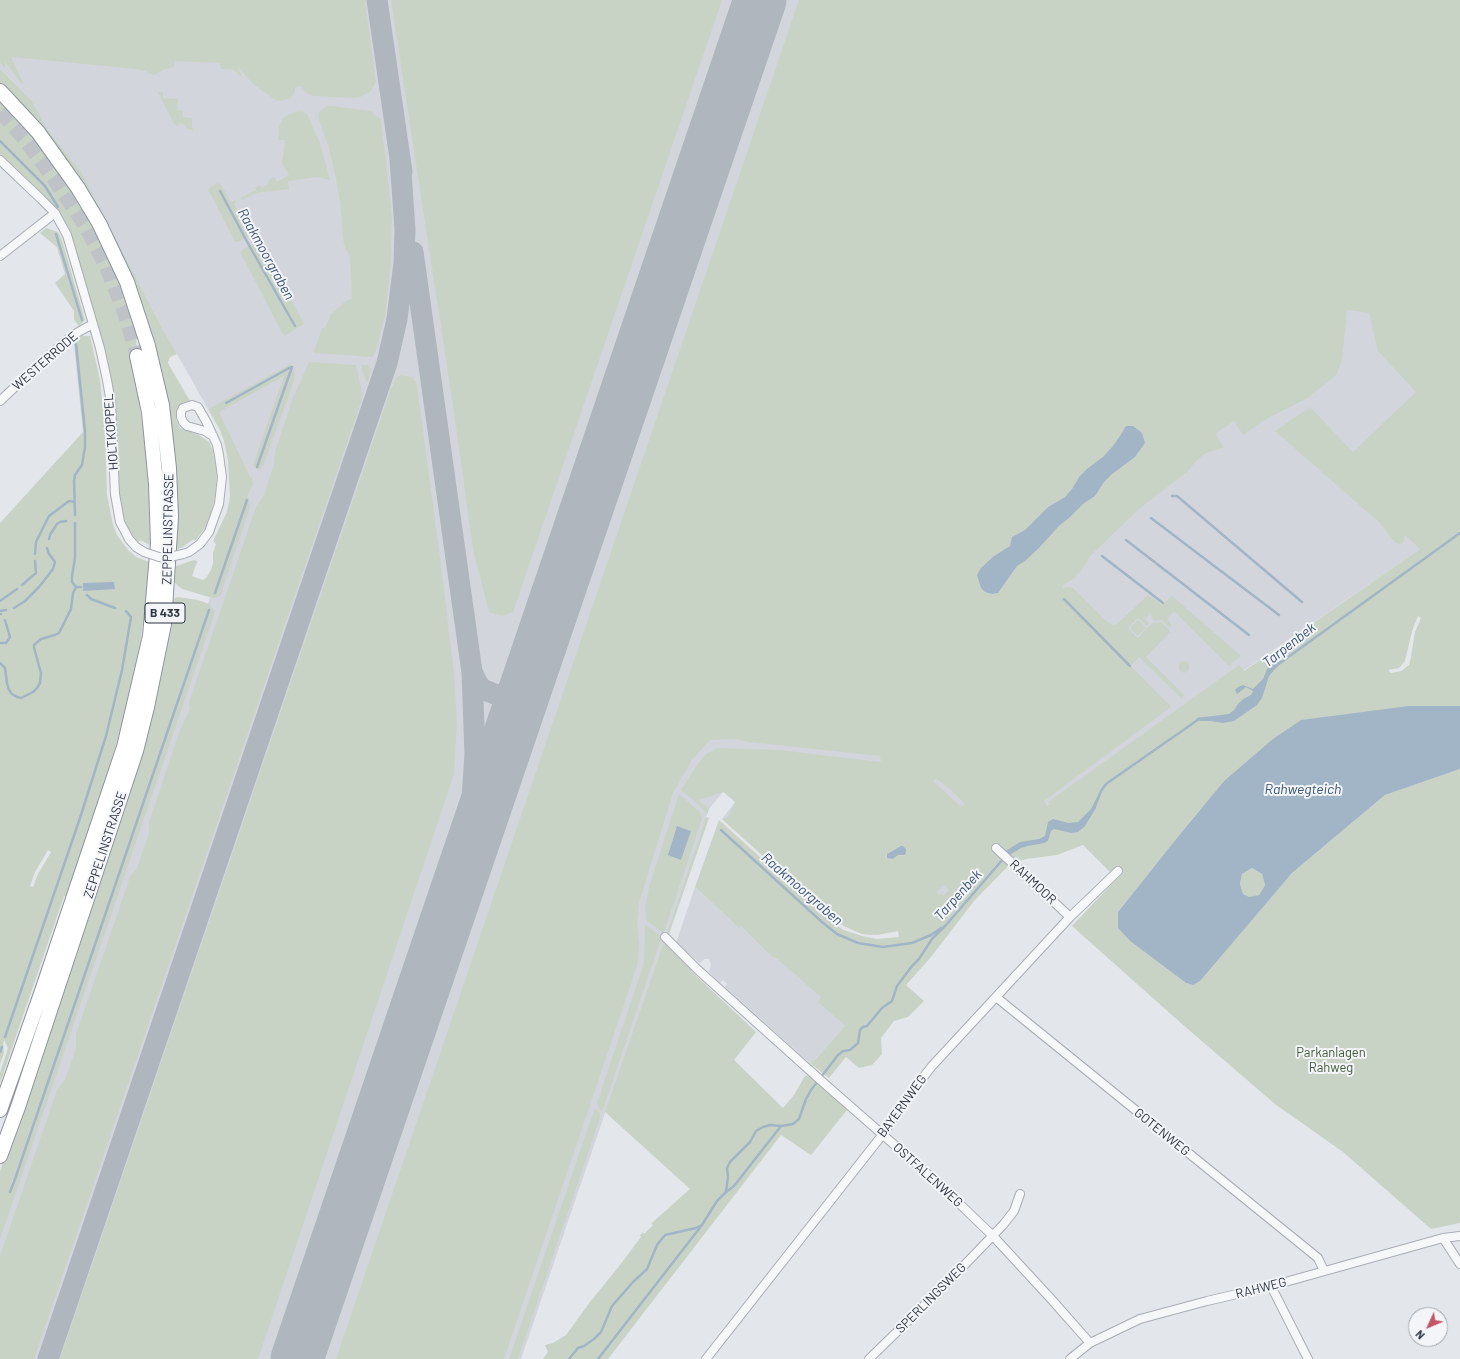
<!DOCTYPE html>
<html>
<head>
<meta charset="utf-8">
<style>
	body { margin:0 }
	#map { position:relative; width:1460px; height:1359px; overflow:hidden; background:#e3e6ea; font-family:Barlow,sans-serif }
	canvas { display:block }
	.north { position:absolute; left:1408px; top:1307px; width:40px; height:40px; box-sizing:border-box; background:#f3f5f8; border:1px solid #a4a8af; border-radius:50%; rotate:226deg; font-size:11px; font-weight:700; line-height:16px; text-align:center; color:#2d3541 }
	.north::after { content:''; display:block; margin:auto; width:14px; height:18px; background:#c35568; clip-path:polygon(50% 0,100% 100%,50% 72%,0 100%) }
</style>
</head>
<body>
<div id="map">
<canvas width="1460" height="1359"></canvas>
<div class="north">N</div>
</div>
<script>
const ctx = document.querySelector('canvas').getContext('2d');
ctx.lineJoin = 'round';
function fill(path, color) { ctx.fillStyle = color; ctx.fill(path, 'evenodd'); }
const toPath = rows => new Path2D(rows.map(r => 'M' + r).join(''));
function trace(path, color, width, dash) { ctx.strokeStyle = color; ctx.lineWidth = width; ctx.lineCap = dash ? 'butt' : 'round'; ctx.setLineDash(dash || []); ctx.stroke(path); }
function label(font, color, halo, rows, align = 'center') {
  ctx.font = font + ' Barlow,sans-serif'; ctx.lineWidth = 4; ctx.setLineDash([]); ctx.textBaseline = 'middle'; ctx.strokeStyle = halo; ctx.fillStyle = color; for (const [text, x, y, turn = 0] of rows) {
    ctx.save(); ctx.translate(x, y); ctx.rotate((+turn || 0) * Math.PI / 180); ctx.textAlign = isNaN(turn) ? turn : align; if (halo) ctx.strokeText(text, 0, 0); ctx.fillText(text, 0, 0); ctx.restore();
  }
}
fill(toPath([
	[0,0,1460,0,1420,549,1189,708,1050,809,1047,805,934,918,877,935,862,934,846,927,826,913,722,819,735,802,723,792,709,809,521,1359,0,1359,0,1205,15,1166,251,478,215,405,208,409,159,322,81,171,50,133,32,101,0,69],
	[695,887,738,927,741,926,773,958,775,956,822,997,819,1001,845,1026,811,1064,725,987,727,984,723,980,720,983,709,972,711,964,709,959,705,959,700,963,676,943]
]), '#d2d5dc');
fill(toPath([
	[0,0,365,0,376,82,370,92,360,97,353,98,314,96,306,93,301,86,295,88,295,92,289,99,277,101,253,84,237,66,242,77,236,72,231,69,221,69,220,63,175,61,174,67,165,69,154,75,148,73,146,71,137,69,11,57,23,83,22,84,5,62,5,68,0,63],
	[391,0,722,0,513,612,502,616,489,612,473,550,454,412],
	[799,0,1460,0,1460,706,1409,706,1224,781,1176,839,1118,912,1119,928,1130,941,1186,983,1193,985,1292,873,1385,795,1460,769,1460,1223,1431,1229,1343,1152,1275,1104,1182,1024,1072,926,1123,872,1118,866,1111,873,1083,845,1057,855,1026,859,1010,864,974,901,931,957,906,985,924,1001,908,1017,894,1021,881,1038,882,1054,872,1065,859,1068,846,1057,829,1078,811,1064,845,1026,818,1002,821,997,775,957,773,958,741,926,739,928,695,887,719,820,834,924,844,930,862,936,877,939,899,937,898,931,877,935,862,934,846,927,835,921,722,819,728,817,735,802,724,792,698,800,709,809,707,814,700,806,681,790,697,765,706,754,717,748,779,750,881,762,880,756,748,742,736,739,710,740,691,761,673,793,639,903,637,925,639,943,638,961,634,975,504,1359,336,1359],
	[1347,310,1369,313,1378,351,1416,392,1353,452,1310,407,1275,431,1380,523,1391,538,1396,543,1402,544,1404,540,1405,535,1420,549,1244,671,1239,665,1048,802,1050,804,1047,806,1044,801,1171,707,1131,666,1139,657,1181,698,1184,695,1146,657,1170,632,1168,628,1161,622,1152,623,1138,638,1128,628,1138,618,1147,626,1149,623,1145,619,1150,614,1154,621,1162,620,1169,627,1172,625,1167,619,1174,611,1229,666,1241,656,1172,596,1162,605,1148,595,1117,624,1112,625,1104,619,1073,588,1066,587,1062,589,1063,585,1072,580,1081,571,1090,556,1139,509,1188,471,1194,463,1204,454,1224,447,1215,434,1234,421,1243,435,1268,418,1308,398,1336,375,1342,360],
	[1126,426,1145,443,1135,457,1111,475,1104,482,1095,496,1083,504,1069,518,1059,526,1039,548,1025,561,1017,566,998,593,994,556,1010,546,1012,537,1025,530,1048,507,1065,497,1072,489,1079,477,1087,469,1104,456,1112,447,1120,436],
	[1418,616,1421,618,1415,632,1411,657,1409,665,1401,671,1391,673,1388,670,1399,668,1405,661,1412,631],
	[936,778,951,790,965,804,961,807,934,782],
	[900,848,903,856,898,855,895,858,890,859,887,858,887,860,885,857,886,855,894,849],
	[944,885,949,890,943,896,941,894,939,895,936,892],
	[0,69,32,101,50,133,81,171,159,322,177,354,170,357,168,362,169,365,190,401,183,403,180,406,176,415,176,420,180,428,199,435,209,442,213,451,217,474,215,497,209,519,205,528,195,541,194,539,181,548,174,550,174,472,121,260,0,87],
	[158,92,163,92,163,98,178,99,177,110,183,111,183,117,192,118,192,127,194,131,186,128,186,126,179,123,178,126,174,124],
	[0,99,32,134,63,174,115,264,135,320,137,352,136,385,146,445,149,484,150,545,140,540,139,542,136,540,128,528,124,519,119,493,115,403,111,380,104,347,82,270,78,265,75,255,76,249,71,234,58,211,0,156],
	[327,106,332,106,371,111,381,120,392,216,391,262,385,316,375,354,372,357,315,353,314,351,322,328,325,328,331,314,347,300,352,299,350,257,344,245,340,202,336,179,329,148,319,120,318,114,322,109],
	[302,111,307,114,320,143,330,180,318,177,288,181,289,189,256,193,242,200,241,198,256,190,255,188,260,185,262,188,269,183,268,181,274,177,277,182,289,175,282,163,285,140,278,140,279,127,282,120,287,115,296,112],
	[218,183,222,186,231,202,235,200,236,203,234,204,251,235,243,240,235,242,208,189],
	[46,228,58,232,62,240,85,320,79,326,74,320,74,311,55,283,65,274,57,247,40,233],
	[260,240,304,324,284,336,240,252,247,247],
	[82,336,90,336,100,380,105,430,107,495,113,525,117,535,128,550,136,557,149,562,145,608,140,643,125,712,106,780,66,896,64,896,0,1083,0,1073,8,1048,4,1040,3,1044,4,1053,0,1064,0,523,83,432,74,343],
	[48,850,51,852,38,874,33,887,30,886,35,872],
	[309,362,356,365,363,396,34,1359,0,1359,0,1256,57,1090,65,1080,76,1048,76,1034,130,877,137,868,149,833,149,822,180,730,190,709,189,702,256,507,264,495,274,464,275,452,293,398],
	[291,364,294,370,295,378,264,464,260,470,257,469,253,465,284,376,219,412,251,478,252,476,253,484,247,496,249,499,250,507,221,594,217,597,212,598,182,589,175,583,172,575,173,567,194,560,197,561,197,562,192,576,203,580,206,578,211,570,213,563,213,553,216,544,213,541,227,512,230,497,228,461,224,441,220,430,208,409],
	[362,365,368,365,371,370,367,383,362,370],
	[401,375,412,377,414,379,417,386,441,566,454,673,457,723,454,774,258,1359,60,1359,391,389,397,377],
	[178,597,198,600,209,604,215,612,0,1239,0,1171,64,982,167,642,173,599],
	[1138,620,1146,628,1138,636,1130,628],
	'1178.5 667a5.5 5.5 0 1 1 11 0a5.5 5.5 0 1 1-11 0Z',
	[679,794,700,812,702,819,664,932,662,932,646,920,645,909,649,887],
	[706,817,709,818,668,937,666,935],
	[1252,868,1262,874,1265,885,1259,895,1249,898,1243,894,1240,884,1242,874],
	[646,925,660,936,661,939,602,1112,599,1108,597,1103,644,963,645,926],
	[665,938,692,969,691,971,756,1032,734,1060,783,1108,794,1095,805,1076,810,1075,870,1126,868,1128,847,1110,811,1155,781,1135,608,1359,543,1359,548,1352,545,1345,553,1343,566,1335,590,1302,620,1265,641,1237,640,1235,643,1232,644,1234,653,1225,651,1224,654,1221,690,1189,605,1112],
	[596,1109,600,1113,600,1118,518,1359,509,1359,592,1116,594,1111]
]), '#c9d3c5');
fill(toPath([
	[1126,426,1133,426,1142,433,1145,443,1135,457,1111,475,1104,482,1095,496,1083,504,1069,518,1059,526,1039,548,1025,561,1017,566,998,593,992,594,985,592,981,588,977,575,981,568,994,556,1010,546,1012,537,1025,530,1048,507,1065,497,1072,489,1079,477,1087,469,1104,456,1112,447,1120,436],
	[114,582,115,589,83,591,83,583],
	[1278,661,1284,661,1275,669,1269,676,1262,698,1257,705,1244,714,1234,721,1223,723,1210,721,1200,721,1196,718,1229,714,1234,710,1238,704,1243,699,1251,695,1253,691,1246,687,1237,694,1235,690,1238,687,1243,685,1253,689,1263,679,1268,667],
	[1409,706,1460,706,1460,769,1385,795,1292,873,1200,981,1193,985,1186,983,1130,941,1118,928,1118,912,1176,839,1224,781,1273,739,1301,720],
	[1252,868,1262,874,1265,885,1259,895,1249,897,1243,894,1240,884,1242,874],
	[1097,797,1096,808,1085,826,1078,832,1071,833,1054,829,1051,831,1048,841,1044,843,1028,846,1021,848,1008,856,1004,852,1020,842,1039,839,1045,836,1048,822,1053,819,1068,823,1078,822,1091,809],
	[677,826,691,831,681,860,668,855],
	[901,846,903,846,906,849,906,852,905,855,898,855,893,859,887,858,887,854]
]), '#a2b5c7');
trace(toPath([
	[0,141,45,186,58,207],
	[220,191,250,247,295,326],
	[56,234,82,320],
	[226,403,291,367],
	[257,467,292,367],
	[1172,496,1177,496,1302,602],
	[75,515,74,481,75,475,82,465,85,447,85,431,76,344],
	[1151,518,1279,615],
	[75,523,75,558,72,576,72,582,76,587],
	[49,539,50,535,57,524,60,522,66,521],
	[1126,540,1249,635],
	[35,554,36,542,49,516,69,501,74,502],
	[1102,556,1163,603],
	[22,585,36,573,35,561],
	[76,587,81,587],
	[215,593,247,500],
	[87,595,91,599,115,608],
	[1064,599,1130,666],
	[0,601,17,589],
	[14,608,25,601,39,587,53,569,55,562,49,554,47,548],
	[0,611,6,610],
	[0,614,1,614],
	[0,643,6,643,10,637,5,620],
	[0,663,5,668,7,683,9,690,12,694,17,697,21,698,33,692,37,688,40,683,41,673,34,648,34,645,41,639,55,635,59,633,71,609,73,593,76,587],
	[1280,663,1460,533],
	[1095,806,1101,791,1106,784,1199,719],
	[721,830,822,922,837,934,858,943,883,947,912,943,931,935,941,928],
	[5,1037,80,818,106,736,122,670,131,617,126,611],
	[0,1052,2,1047],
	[10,1192,14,1182,209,610],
	[726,1192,734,1186,781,1126],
	[569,1359,578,1348,584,1346,594,1339,601,1332,612,1306,633,1282,647,1269,657,1245,665,1235,696,1228,702,1225,717,1201,726,1192,728,1177,727,1168,730,1162,750,1142,756,1131,763,1127,770,1125,781,1126,793,1124,799,1119,806,1099,811,1090,838,1055,843,1051,850,1050,858,1043,860,1030,863,1027,867,1026,882,1008,892,1001,897,986,912,966,919,959,932,939,946,925,1004,858],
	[598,1359,702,1225]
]), '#a2b5c7', 2.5);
trace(toPath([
	[377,0,402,172],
	[413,252,472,672,475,754,472,798,466,842,444,925],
	[472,672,477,682,482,689,497,695,510,694,516,691,529,679],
	[48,1359,387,363,397,319,404,263,405,229,400,159],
	[291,1359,312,1314]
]), '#b0b6be', 21);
trace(toPath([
	[297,1359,760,0]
]), '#b0b6be', 53);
trace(toPath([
	[0,112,24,139,55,181,85,226,106,267,123,309,137,356]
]), '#bfc3c8', 14, [14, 7]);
const street = toPath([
	[0,160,41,199,55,213,67,235,100,348,107,380,111,403,115,494,120,522,129,539,136,547],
	[0,256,55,213],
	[0,401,36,367,69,338,80,331,93,324],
	[183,554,189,552,200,544,209,532,219,504,222,477,219,455,217,445,213,436,207,423,198,407,192,405,183,408,181,412,181,417,183,422,187,426,205,431,213,436],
	[996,848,1070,917],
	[665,937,698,970,826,1085,938,1183,993,1236,1052,1300,1090,1343],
	[996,997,1318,1258,1324,1271],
	[1443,1238,1460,1264],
	[1271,1286,1308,1359],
	[706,1359,883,1134,907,1098,932,1066,1070,917,1118,871],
	[869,1359,949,1281,1003,1225,1014,1211,1020,1194],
	[1070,1359,1090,1343,1140,1319,1207,1301,1271,1286,1443,1238,1460,1236]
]);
const highway = toPath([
	[0,91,38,132,78,188,99,223,127,282,148,346,162,405,169,468,171,517,164,624,147,707,136,751,18,1107,0,1156],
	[0,1110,42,991,124,747,150,636,158,543,156,484,149,412,137,356]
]);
trace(street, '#a9adb4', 10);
trace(highway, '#8c94a0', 16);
trace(street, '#f6f7f9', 8);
trace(highway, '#fff', 14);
const streetBridge = toPath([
	[136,547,144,552,159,557,165,558,183,554]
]);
trace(streetBridge, '#a9adb4', 10, []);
trace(streetBridge, '#f6f7f9', 8);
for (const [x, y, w] of [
	[165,613,40]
]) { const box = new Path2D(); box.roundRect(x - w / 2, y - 10, w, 20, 3); ctx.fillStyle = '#f3f5f8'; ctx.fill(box); trace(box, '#2d3541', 1); }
label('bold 12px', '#2d3541', null, [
	["B 433",165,613]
]);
label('13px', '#2d3541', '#f3f5f8', [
	["WESTERRODE",45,361,-41],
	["HOLTKOPPEL",111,432,-94],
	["ZEPPELINSTRASSE",168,529,-89],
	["ZEPPELINSTRASSE",105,845,-72],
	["RAHMOOR",1033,882,43],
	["BAYERNWEG",902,1106,-54],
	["GOTENWEG",1162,1132,39],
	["OSTFALENWEG",928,1175,42],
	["RAHWEG",1261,1288,-14],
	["SPERLINGSWEG",931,1298,-45]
]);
label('13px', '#425b3b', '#f3f5f8', [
	["Parkanlagen",1331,1053],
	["Rahweg",1331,1068]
]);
label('italic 14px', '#3a5471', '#f3f5f8', [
	["Raakmoorgraben",266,254,61],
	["Tarpenbek",1289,645,-38],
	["Rahwegteich",1303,789],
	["Raakmoorgraben",802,889,41],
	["Tarpenbek",958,895,-48]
]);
</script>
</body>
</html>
